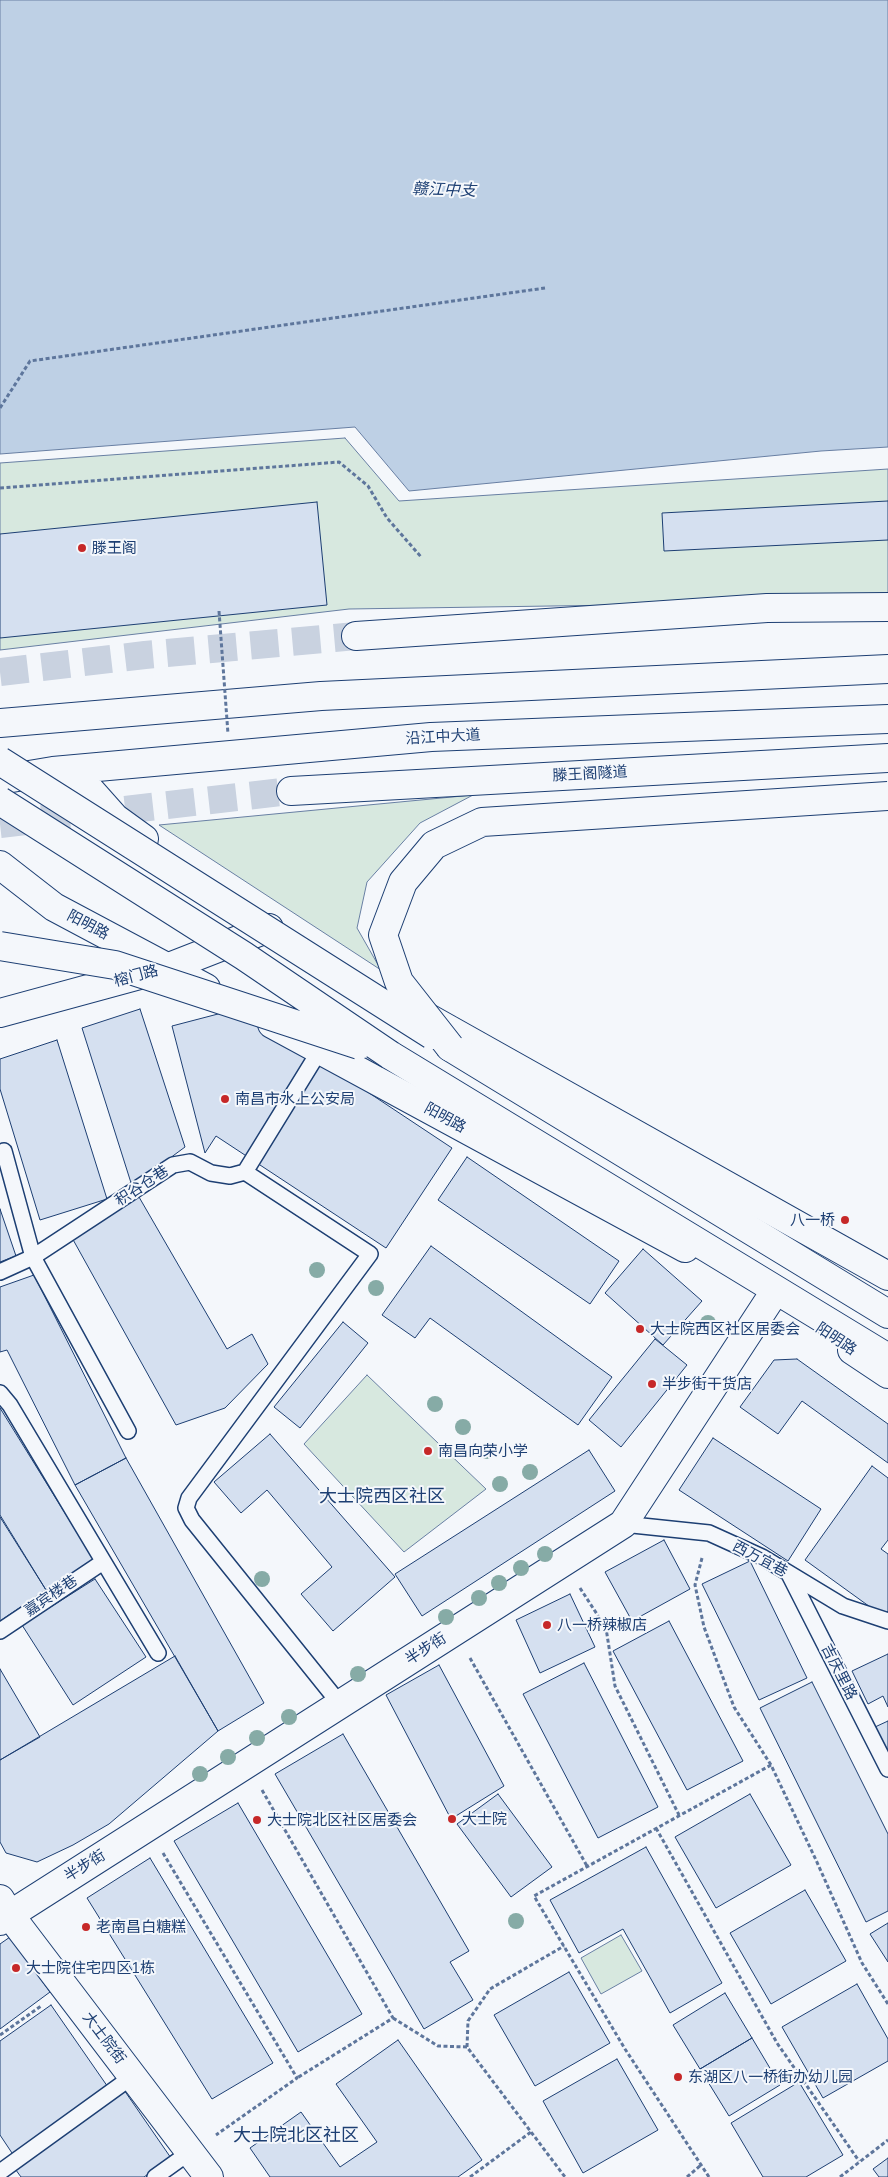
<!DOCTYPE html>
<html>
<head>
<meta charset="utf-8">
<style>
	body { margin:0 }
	canvas { display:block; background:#f4f7fb }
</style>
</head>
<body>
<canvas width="888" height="2177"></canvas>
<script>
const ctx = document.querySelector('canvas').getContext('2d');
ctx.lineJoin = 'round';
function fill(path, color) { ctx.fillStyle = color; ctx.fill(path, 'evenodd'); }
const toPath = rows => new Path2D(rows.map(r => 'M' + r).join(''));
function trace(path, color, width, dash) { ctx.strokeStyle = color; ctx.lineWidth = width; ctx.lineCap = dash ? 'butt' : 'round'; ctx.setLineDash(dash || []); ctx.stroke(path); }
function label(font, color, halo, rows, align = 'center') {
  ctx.font = font + ' Mulish,"Noto Sans SC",sans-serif'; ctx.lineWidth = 4; ctx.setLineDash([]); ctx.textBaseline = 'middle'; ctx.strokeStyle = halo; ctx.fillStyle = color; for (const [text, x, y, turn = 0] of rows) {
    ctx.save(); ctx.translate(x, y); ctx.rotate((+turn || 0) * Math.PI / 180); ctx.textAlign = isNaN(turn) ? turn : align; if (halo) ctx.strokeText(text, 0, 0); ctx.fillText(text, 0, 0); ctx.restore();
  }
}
const green = toPath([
	[345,438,399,501,888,469,888,601,349,609,0,650,0,463,345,438],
	[473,795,420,823,367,882,357,928,381,970,159,825,473,795],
	[367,1375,486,1489,404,1552,304,1444,367,1375],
	[621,1935,642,1971,601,1994,581,1958,621,1935]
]);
fill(green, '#d7e8df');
trace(green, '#687fa3', 1);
const water = toPath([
	[0,0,888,0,888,447,821,451,409,491,355,427,0,454,0,0]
]);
fill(water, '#bed0e5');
trace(water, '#687fa3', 1);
const building = toPath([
	[888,501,888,540,664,551,662,513,888,501],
	[317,502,327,605,0,638,0,534,317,502],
	[241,1008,452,1148,386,1248,216,1136,205,1153,172,1026,241,1008],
	[140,1009,185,1147,132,1186,82,1028,140,1009],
	[57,1040,107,1199,40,1220,0,1089,0,1059,57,1040],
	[467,1157,619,1261,590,1304,438,1200,467,1157],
	[139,1197,227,1349,252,1334,268,1364,225,1408,176,1425,71,1236,139,1197],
	[0,1209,16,1256,0,1262,0,1209],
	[431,1246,612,1377,578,1425,430,1318,415,1338,382,1315,431,1246],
	[643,1249,702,1301,663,1345,605,1293,643,1249],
	[34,1275,126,1458,75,1485,7,1350,0,1352,0,1287,34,1275],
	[343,1322,368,1343,300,1428,274,1407,343,1322],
	[655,1339,687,1365,621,1447,589,1420,655,1339],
	[797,1359,888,1424,888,1463,802,1401,778,1434,740,1407,774,1360,797,1359],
	[0,1408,94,1560,46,1590,0,1515,0,1408],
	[270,1434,395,1577,333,1631,301,1594,332,1567,267,1490,241,1513,214,1482,270,1434],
	[713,1438,821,1509,788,1561,679,1490,713,1438],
	[589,1450,615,1491,422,1616,395,1574,589,1450],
	[126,1458,264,1703,218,1731,75,1485,126,1458],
	[872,1466,888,1478,888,1540,881,1549,888,1554,888,1611,884,1617,805,1560,872,1466],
	[0,1517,46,1590,0,1621,0,1517],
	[664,1540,690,1589,632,1621,605,1572,664,1540],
	[750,1561,807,1678,759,1700,702,1584,750,1561],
	[95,1579,146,1657,73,1705,22,1625,95,1579],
	[570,1594,595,1647,540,1673,516,1620,570,1594],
	[669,1621,743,1761,687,1790,613,1651,669,1621],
	[888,1654,888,1707,883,1696,868,1704,852,1671,888,1654],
	[175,1656,218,1731,109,1824,73,1845,37,1862,6,1853,0,1842,0,1760,175,1656],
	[584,1663,658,1807,598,1838,523,1694,584,1663],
	[439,1665,504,1786,451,1819,386,1695,439,1665],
	[0,1669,40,1737,0,1760,0,1669],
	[812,1682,888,1834,888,1911,866,1922,760,1708,812,1682],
	[888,1721,888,1754,875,1727,888,1721],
	[343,1734,469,1951,450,1962,473,2000,424,2029,275,1774,343,1734],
	[498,1794,552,1867,511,1897,457,1824,498,1794],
	[750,1794,791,1865,716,1908,675,1837,750,1794],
	[238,1803,362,2014,298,2052,174,1841,238,1803],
	[646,1847,722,1983,670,2013,623,1929,579,1953,550,1900,646,1847],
	[150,1858,273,2063,212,2099,87,1898,150,1858],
	[805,1890,846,1961,771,2004,730,1933,805,1890],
	[888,1923,888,1962,870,1934,888,1923],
	[10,1937,50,1992,0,2029,0,1944,10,1937],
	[569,1972,610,2043,535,2086,494,2015,569,1972],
	[857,1984,888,2039,888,2061,823,2098,782,2027,857,1984],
	[725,1993,752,2038,700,2069,673,2025,725,1993],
	[51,2005,110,2090,14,2156,0,2135,0,2041,51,2005],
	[752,2038,780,2085,729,2116,700,2069,752,2038],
	[398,2040,482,2160,458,2177,270,2177,250,2148,301,2112,340,2167,377,2142,336,2084,398,2040],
	[617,2059,658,2130,583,2173,543,2101,617,2059],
	[799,2082,843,2155,806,2177,763,2177,731,2123,799,2082],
	[124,2090,171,2158,144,2177,21,2177,13,2166,124,2090],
	[888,2158,888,2177,879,2177,873,2169,888,2158]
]);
fill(building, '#d5e0f0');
trace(building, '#1d3f73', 1);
trace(toPath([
	[0,672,145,655,356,636],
	[0,824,291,791]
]), '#c9d2e0', 28, [28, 14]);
const lane = toPath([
	[4,1151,33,1257,128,1431],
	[245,1172,370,1254,189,1498,186,1508,192,1520,340,1704],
	[0,1272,33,1257,173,1165,190,1162,211,1173,230,1176,245,1172,320,1050],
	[0,1393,10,1405,158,1653],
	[623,1524,709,1533,762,1557,843,1606,888,1621],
	[789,1574,888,1769],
	[0,1631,103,1562],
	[0,2172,133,2076],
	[155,2177,190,2152]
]);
const street = toPath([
	[0,1899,9,1914,209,2177],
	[0,1921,623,1524,772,1296]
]);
const secondary = toPath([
	[0,1013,169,967,269,928]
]);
const primary = toPath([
	[0,723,321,696,888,669],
	[53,771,91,791,115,818,144,839],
	[0,780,53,771,431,737,888,719],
	[0,865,54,907,206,988],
	[425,1016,888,1276],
	[272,1024,685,1248],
	[852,1350,888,1374]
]);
const highway = toPath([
	[356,636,767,608,888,607],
	[291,791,888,758],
	[450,1047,888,1314],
	[390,1055,888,1358]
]);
trace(lane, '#1d3f73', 18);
trace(street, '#1d3f73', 30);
trace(secondary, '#1d3f73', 30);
trace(primary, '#1d3f73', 30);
trace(highway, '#1d3f73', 30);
trace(toPath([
	[0,408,30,361,545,288],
	[0,488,339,462,368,486,387,518,422,558],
	[702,1558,695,1585,704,1627,734,1707,771,1765,816,1860,862,1963,888,2004],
	[580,1588,606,1628,615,1686,679,1815],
	[470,1658,587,1866],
	[262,1790,393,2018,297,2078],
	[656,1828,777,2043,859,2161],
	[163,1853,297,2078,216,2135],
	[393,2018,438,2046,467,2047,565,2177],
	[0,2035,41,2006],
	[467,2047,468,2021,490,1989,564,1946],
	[470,2177,531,2132],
	[687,2177,701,2165],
	[709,2177,625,2049,534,1896,771,1765],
	[840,2177,888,2140]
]), '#5e769c', 3, [4, 2.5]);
trace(lane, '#f4f7fb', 15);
trace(street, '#f4f7fb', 28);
trace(secondary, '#f4f7fb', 28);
trace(primary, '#f4f7fb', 28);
trace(highway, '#f4f7fb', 28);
const highwayBridge = toPath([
	[0,761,432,1035],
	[0,801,244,956,390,1055],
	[0,946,115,965,359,1045],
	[450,1047,399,982,383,935,403,882,434,845,482,822,888,796]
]);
trace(highwayBridge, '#1d3f73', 30, []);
trace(toPath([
	[219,611,228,734]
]), '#5e769c', 3, [4, 2.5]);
trace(highwayBridge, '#f4f7fb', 28);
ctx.fillStyle = '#86aba6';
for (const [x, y] of [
	[317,1270],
	[376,1288],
	[708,1323],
	[435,1404],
	[463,1427],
	[487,1451],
	[530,1472],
	[500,1484],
	[545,1554],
	[521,1568],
	[262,1579],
	[499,1583],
	[479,1598],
	[446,1617],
	[358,1674],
	[289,1717],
	[257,1738],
	[228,1757],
	[200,1774],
	[516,1921]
]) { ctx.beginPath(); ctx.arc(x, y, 8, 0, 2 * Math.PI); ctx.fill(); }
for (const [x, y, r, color] of [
	[82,548,5,"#c62828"],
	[225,1099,5,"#c62828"],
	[845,1220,5,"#c62828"],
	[640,1329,5,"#c62828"],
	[652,1384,5,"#c62828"],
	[428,1451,5,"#c62828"],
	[547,1625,5,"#c62828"],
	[452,1819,5,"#c62828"],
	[257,1820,5,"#c62828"],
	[86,1927,5,"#c62828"],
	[16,1968,5,"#c62828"],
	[678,2077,5,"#c62828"]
]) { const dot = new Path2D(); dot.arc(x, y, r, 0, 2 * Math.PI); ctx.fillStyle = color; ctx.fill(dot); trace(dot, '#f4f7fb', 2); }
label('15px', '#1d3f73', '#f4f7fb', [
	["滕王阁",92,548],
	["南昌市水上公安局",235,1099],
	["八一桥",835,1220,"right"],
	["大士院西区社区居委会",650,1329],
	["半步街干货店",662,1384],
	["南昌向荣小学",438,1451],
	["八一桥辣椒店",557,1625],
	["大士院",462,1819],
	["大士院北区社区居委会",267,1820],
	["老南昌白糖糕",96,1927],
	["大士院住宅四区1栋",26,1968],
	["东湖区八一桥街办幼儿园",688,2077]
], 'left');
label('15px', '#1d3f73', '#f4f7fb', [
	["沿江中大道",443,737,-3],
	["滕王阁隧道",590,774,-3],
	["阳明路",88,925,28],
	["榕门路",136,976,-15],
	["阳明路",445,1118,29],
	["积谷仓巷",142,1186,-33],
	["阳明路",836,1339,34],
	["西万宜巷",760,1559,28],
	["嘉宾楼巷",51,1596,-34],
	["半步街",426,1649,-33],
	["吉庆里路",839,1672,63],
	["半步街",85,1866,-32],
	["大士院街",104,2038,53]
]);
label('italic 16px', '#1d3f73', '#f4f7fb', [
	["赣江中支",444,190,2]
]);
label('18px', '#1d3f73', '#f4f7fb', [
	["大士院西区社区",382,1497],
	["大士院北区社区",296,2136]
]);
</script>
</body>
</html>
